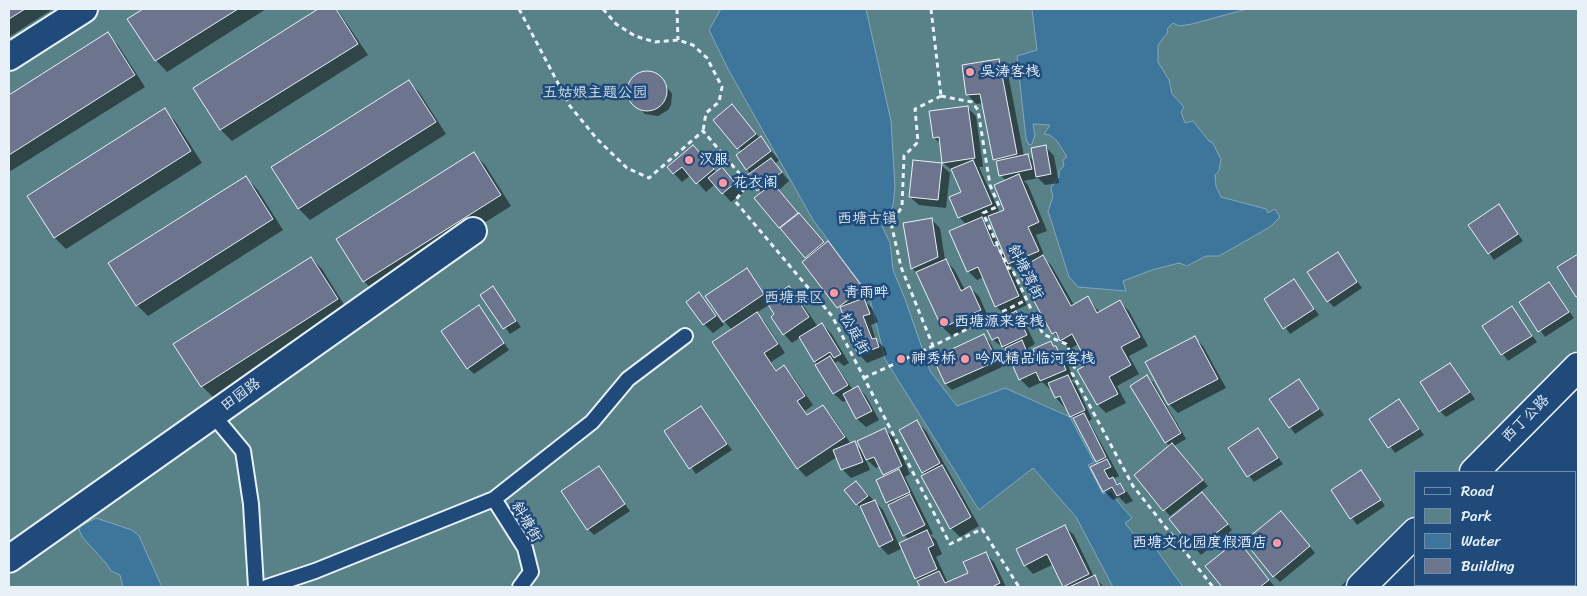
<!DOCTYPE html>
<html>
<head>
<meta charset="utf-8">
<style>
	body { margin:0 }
	#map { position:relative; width:1587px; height:596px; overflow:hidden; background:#1f4a7a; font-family:Sriracha,sans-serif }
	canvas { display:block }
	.frame { position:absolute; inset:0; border:10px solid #e8f1f8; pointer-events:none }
	.legend { position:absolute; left:1414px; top:471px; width:162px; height:115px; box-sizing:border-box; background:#1f4a7a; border:1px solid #6f8dac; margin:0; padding:6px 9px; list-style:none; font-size:15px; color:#e8f1f8 }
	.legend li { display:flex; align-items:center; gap:10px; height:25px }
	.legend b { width:25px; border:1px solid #6f8dac }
</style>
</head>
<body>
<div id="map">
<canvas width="1587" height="596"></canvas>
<div class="frame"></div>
<ul class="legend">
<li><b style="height:6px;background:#1f4a7a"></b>Road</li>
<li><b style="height:14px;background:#588288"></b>Park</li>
<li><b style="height:14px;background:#3e759a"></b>Water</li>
<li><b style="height:14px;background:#6d758e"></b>Building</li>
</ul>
</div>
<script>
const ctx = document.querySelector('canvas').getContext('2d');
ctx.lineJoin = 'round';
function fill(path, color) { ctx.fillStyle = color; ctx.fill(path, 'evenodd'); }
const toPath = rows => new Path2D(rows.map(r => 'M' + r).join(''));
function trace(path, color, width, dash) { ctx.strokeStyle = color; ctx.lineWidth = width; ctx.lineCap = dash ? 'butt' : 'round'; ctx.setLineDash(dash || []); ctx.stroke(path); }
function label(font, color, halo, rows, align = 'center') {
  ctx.font = font + ' Sriracha,"LXGW WenKai TC",sans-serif'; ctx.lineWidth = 5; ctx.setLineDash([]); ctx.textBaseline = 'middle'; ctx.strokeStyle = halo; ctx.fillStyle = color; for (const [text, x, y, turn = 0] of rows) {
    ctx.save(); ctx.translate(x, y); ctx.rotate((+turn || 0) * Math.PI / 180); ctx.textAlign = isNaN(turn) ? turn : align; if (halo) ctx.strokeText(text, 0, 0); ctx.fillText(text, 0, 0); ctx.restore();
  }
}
fill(toPath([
	[9,9,1578,9,1578,350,1457,472,1416,472,1416,514,1340,587,9,587]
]), '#588288');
const water = toPath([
	[721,9,866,9,891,121,895,187,893,206,882,226,890,243,893,270,905,299,930,371,957,406,1005,388,1070,417,1094,462,1088,465,1103,494,1111,490,1118,502,1132,518,1125,523,1144,547,1151,542,1183,587,1113,587,1076,517,1033,468,979,510,885,359,869,295,813,220,728,69,709,30,721,9],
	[1032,9,1247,9,1192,24,1179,26,1173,23,1167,29,1168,32,1158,45,1158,62,1169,80,1172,94,1184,107,1181,112,1185,123,1193,121,1209,141,1212,142,1221,159,1219,171,1215,175,1216,186,1221,197,1266,209,1268,213,1275,209,1280,217,1270,227,1219,256,1206,256,1187,266,1179,263,1152,270,1123,281,1126,291,1078,287,1069,277,1048,211,1053,197,1051,188,1059,176,1059,171,1064,166,1063,160,1067,157,1057,141,1050,135,1044,134,1050,125,1033,124,1035,135,1032,144,1029,145,1026,139,1017,56,1037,50,1032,9],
	[96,518,132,530,139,536,162,587,123,587,120,575,111,571,106,563,83,538,79,530,81,526,96,518]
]);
fill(water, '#3e759a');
trace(water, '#82a7c0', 1);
fill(toPath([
	[9,9,53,9,9,37],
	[145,9,266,9,167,72,156,60,129,19],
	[320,9,337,9,368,55,232,141,221,130,195,88],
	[107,34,118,45,145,87,9,172,9,96],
	[999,60,1007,69,1024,156,1028,155,1034,161,1046,147,1054,156,1059,183,1045,185,1038,178,1024,181,1028,185,1047,231,1036,235,1046,260,1051,265,1074,305,1088,298,1100,313,1120,302,1129,311,1148,346,1129,356,1139,374,1117,386,1126,403,1106,413,1098,405,1090,365,1078,344,1070,349,1054,333,1019,272,1009,264,1027,305,1014,311,1024,321,1035,344,1028,348,1033,356,1050,342,1064,356,1074,379,1071,380,1076,385,1092,419,1089,421,1119,476,1113,479,1128,493,1133,501,1126,504,1119,497,1113,500,1104,491,1092,467,1099,464,1077,421,1056,398,1052,388,1050,389,1042,382,1029,388,1020,379,1009,352,993,340,986,327,1007,317,996,306,984,277,977,280,968,271,967,225,959,217,962,193,953,171,943,163,941,144,934,138,967,107,976,116,983,167,979,167,1000,213,1006,210,1006,181,1001,175,998,163,994,159,983,103,976,104,968,95],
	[990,217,1006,256,1000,249,990,228,983,220],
	[642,73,655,74,660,77,672,94,671,105,668,110,658,116,645,114,630,99,628,92,632,81],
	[408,81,419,92,446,134,310,220,299,209,273,167],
	[732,106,779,160,775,164,789,181,779,190,825,245,827,243,836,251,871,299,866,302,872,308,878,322,871,325,876,340,885,348,887,355,867,363,859,354,844,313,807,259,756,198,762,194,747,169,742,152,715,120],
	[164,110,175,121,202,163,66,249,55,238,29,196],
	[474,154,485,165,511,206,375,292,364,281],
	[701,155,717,173,730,178,743,193,731,202,715,184,706,192,691,175,682,182,668,167],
	[941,165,950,173,946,208,919,205,910,197],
	[246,178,257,189,283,230,148,316,137,305],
	[1498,206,1523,241,1494,260,1470,225],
	[931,219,940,228,945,260,954,269,965,290,970,288,979,296,989,319,952,336,943,328,919,275,912,268],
	[1337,254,1362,288,1334,307,1328,301],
	[311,258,322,269,348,311,213,397,202,386],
	[746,270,769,300,788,287,797,296,818,327,822,324,831,333,849,363,844,366,838,361,835,363,853,390,858,387,866,396,879,420,866,427,857,419,847,400,843,402,834,394,801,337,792,343,784,334,769,305,756,313,765,322,785,353,771,362,777,371,784,367,792,375,813,405,805,411,808,416,823,406,831,415,851,444,854,443,863,452,885,430,894,438,910,474,905,477,933,534,930,535,936,540,942,554,936,557,948,583,969,574,985,553,994,562,1006,587,921,587,916,578,909,540,904,535,888,502,886,477,880,466,876,468,865,458,870,470,851,478,843,470,837,457,806,477,798,468,732,330,724,321],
	[1294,281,1319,315,1290,334,1266,299],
	[1549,284,1574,318,1545,337,1521,303],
	[493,288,521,327,510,334,482,295],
	[699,294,724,325,713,333,704,324],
	[478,307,509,350,474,374,468,368],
	[1512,308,1537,342,1508,361,1483,326],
	[984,336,990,342,1002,367,952,390,946,384,934,358],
	[1194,337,1203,346,1226,388,1178,413,1169,404],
	[1450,364,1475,399,1446,417,1440,411],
	[1147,377,1153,382,1186,439,1174,446,1208,486,1170,516,1135,475,1170,447,1166,442],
	[1299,381,1324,415,1295,434,1271,399],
	[1399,401,1424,435,1395,453,1371,419],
	[701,407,732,450,696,474,665,432],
	[917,422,926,431,979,526,960,537,951,528,923,477,926,475,923,472],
	[1258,430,1283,464,1254,482,1229,448],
	[599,468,630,511,594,535,588,529],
	[1361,472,1385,506,1357,525,1332,490],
	[856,482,883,510,901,549,888,555,880,546,864,512,846,490],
	[1208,500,1232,530,1201,555,1171,519],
	[1287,518,1315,553,1280,582,1274,576],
	[1065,527,1074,535,1094,577,1104,587,1066,587,1054,564,1033,574,1025,565],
	[1243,548,1274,586,1273,587,1224,587,1207,566]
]), '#0007');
const building = toPath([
	[9,9,25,9,9,19,9,9],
	[143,9,238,9,155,61,127,19,143,9],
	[318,9,336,9,358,44,220,130,193,88,318,9],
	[108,32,135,75,9,155,9,95,108,32],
	[999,59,1017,154,993,160,980,94,966,95,962,65,999,59],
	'627 91a20 20 0 1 1 40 0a20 20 0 1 1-40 0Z',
	[409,80,436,122,298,209,271,167,409,80],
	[732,104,756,134,737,149,713,120,732,104],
	[968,106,975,158,942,163,939,137,933,138,929,111,968,106],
	[165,108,191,151,54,238,27,196,165,108],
	[761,136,771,151,746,170,736,155,761,136],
	[693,145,714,169,696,184,682,167,673,174,667,167,693,145],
	[1046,145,1051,174,1036,177,1031,148,1046,145],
	[474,152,501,195,363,282,336,239,474,152],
	[1028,154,1032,169,999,176,996,161,1028,154],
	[771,158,782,172,757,191,746,176,771,158],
	[913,160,942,163,938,200,909,197,913,160],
	[973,160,992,204,958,218,949,197,961,192,951,169,973,160],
	[722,167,735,183,722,194,708,178,722,167],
	[1019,174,1039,222,1028,227,1039,251,1008,264,988,216,1004,210,994,185,1019,174],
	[246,176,273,219,136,306,108,263,246,176],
	[773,183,798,213,779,228,754,198,773,183],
	[1499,204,1518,234,1488,254,1468,225,1499,204],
	[799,213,824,242,805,258,780,228,799,213],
	[982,217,994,246,997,245,1019,296,995,307,978,267,967,272,949,231,982,217],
	[932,218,938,257,911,269,903,223,932,218],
	[828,241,864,289,837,308,802,262,828,241],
	[1338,252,1357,282,1327,302,1307,272,1338,252],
	[1578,254,1578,296,1576,297,1557,267,1578,254],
	[1043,255,1071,306,1088,296,1097,313,1120,300,1140,337,1121,347,1131,365,1109,377,1118,394,1097,405,1077,370,1088,364,1072,334,1060,341,1056,332,1052,334,1017,270,1043,255],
	[311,257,338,299,201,387,173,344,311,257],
	[946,259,961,291,970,286,981,310,942,328,916,272,946,259],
	[747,268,764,294,723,322,705,296,747,268],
	[1294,279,1314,309,1283,329,1264,299,1294,279],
	[1549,282,1569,312,1538,332,1519,302,1549,282],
	[493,286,516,321,503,329,480,295,493,286],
	[789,286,809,317,783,335,771,317,774,314,766,301,789,286],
	[699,292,716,316,703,325,686,302,699,292],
	[864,298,870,314,863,316,872,339,876,338,879,347,858,355,840,307,864,298],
	[479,305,504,343,467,369,441,331,479,305],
	[1512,306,1532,336,1501,355,1482,326,1512,306],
	[1016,311,1027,335,1002,347,998,337,992,340,985,326,1016,311],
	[757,312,778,344,764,353,776,371,784,365,805,396,797,401,807,415,823,405,845,437,797,469,712,342,757,312],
	[822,323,841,354,834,358,830,352,814,362,799,337,822,323],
	[984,334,997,361,945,384,933,358,984,334],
	[1195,336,1218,379,1168,405,1145,362,1195,336],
	[1022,340,1029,357,1035,354,1033,349,1051,341,1053,346,1056,346,1066,370,1040,381,1036,372,1019,380,1005,348,1022,340],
	[830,356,848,385,833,394,815,365,830,356],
	[1450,363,1470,392,1439,412,1420,382,1450,363],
	[1068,375,1085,410,1070,417,1060,396,1055,398,1048,383,1068,375],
	[1147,375,1181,433,1165,443,1130,386,1147,375],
	[1299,379,1319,409,1289,428,1269,399,1299,379],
	[858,386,872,411,856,419,843,394,858,386],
	[1399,399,1419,429,1388,448,1369,419,1399,399],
	[701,406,727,444,689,469,664,431,701,406],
	[1084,413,1106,457,1096,462,1073,418,1084,413],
	[917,420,940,463,922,473,899,430,917,420],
	[885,428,902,466,883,475,874,457,866,460,857,441,885,428],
	[1258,428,1278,458,1247,477,1228,448,1258,428],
	[855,441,863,462,841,470,833,450,855,441],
	[1172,443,1203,480,1163,511,1134,475,1172,443],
	[1107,459,1111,467,1104,470,1109,479,1113,477,1117,485,1120,483,1125,492,1117,496,1112,487,1103,492,1090,467,1107,459],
	[942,465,971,517,950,529,921,476,942,465],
	[599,466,625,504,587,530,561,491,599,466],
	[899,469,910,492,886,503,876,480,899,469],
	[1361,470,1381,500,1350,519,1331,490,1361,470],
	[856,481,868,496,856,505,844,490,856,481],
	[1202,492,1228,524,1194,550,1169,519,1202,492],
	[910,494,925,525,903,536,888,505,910,494],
	[875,500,893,540,879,547,860,506,875,500],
	[1281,511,1310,546,1273,577,1244,541,1281,511],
	[1065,525,1089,574,1063,587,1047,554,1024,566,1016,549,1065,525],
	[927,530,934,545,928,548,937,569,915,579,899,543,927,530],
	[1238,540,1269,580,1260,587,1222,587,1205,566,1238,540],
	[986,552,1000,583,992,587,920,587,917,581,939,571,945,583,968,573,963,562,986,552],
	[1095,575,1100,587,1069,587,1095,575]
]);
fill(building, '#6d758e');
trace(building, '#e8f1f8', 1);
const lane = toPath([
	[213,415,243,451,251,504,256,587],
	[494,499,525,548,531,572,520,587],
	[267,587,315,571,494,499,592,422,628,379,685,336]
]);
const street = toPath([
	[9,57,84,9],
	[9,559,473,231]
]);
const secondary = toPath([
	[1474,472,1578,367],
	[1361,587,1416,532]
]);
trace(lane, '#e8f1f8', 18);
trace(street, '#e8f1f8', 30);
trace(secondary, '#e8f1f8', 31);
trace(toPath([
	[519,9,570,106,597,139,627,168,649,178,703,131,739,173,744,189,735,201,832,316,950,544,982,529,1019,587],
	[603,9,616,24,635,36,655,42,678,40,693,45,707,58,722,87,719,102,706,113,703,131],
	[677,9,678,40],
	[931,9,941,96],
	[941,96,972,102,978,110,990,185,999,206,983,213,1008,268,1012,269,1043,334,1066,344,1076,363,1072,373,1133,486,1213,587],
	[941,96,915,109,918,142,904,156,902,207,891,223,901,267,933,346,1026,300],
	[864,378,933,346]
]), '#e8f1f8', 3, [5, 4]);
trace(lane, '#1f4a7a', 14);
trace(street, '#1f4a7a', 26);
trace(secondary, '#1f4a7a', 28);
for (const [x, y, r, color] of [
	[970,72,5,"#ff9aa2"],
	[689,160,5,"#ff9aa2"],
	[723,183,5,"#ff9aa2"],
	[834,293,5,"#ff9aa2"],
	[944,322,5,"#ff9aa2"],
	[901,359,5,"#ff9aa2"],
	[965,359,5,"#ff9aa2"],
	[1277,543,5,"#ff9aa2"]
]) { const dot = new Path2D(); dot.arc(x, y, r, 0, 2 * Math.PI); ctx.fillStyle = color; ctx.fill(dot); trace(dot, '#1f4a7a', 2); }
label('15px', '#e8f1f8', '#1f4a7a', [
	["吴涛客栈",980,72],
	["汉服",699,160],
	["花衣阁",733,183],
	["青雨畔",844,293],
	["西塘源来客栈",954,322],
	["神秀桥",911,359],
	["吟风精品临河客栈",975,359],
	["西塘文化园度假酒店",1267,543,"right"]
], 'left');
label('15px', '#d2e0e7', '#1f4a7a', [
	["五姑娘主题公园",595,93],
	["西塘古镇",867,219],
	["西塘景区",794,298]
]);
label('15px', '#e8f1f8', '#1f4a7a', [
	["斜塘湾街",1025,272,63],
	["松庭街",854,334,61],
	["田园路",241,395,-36],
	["西丁公路",1526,419,-45],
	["斜塘街",526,522,60]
]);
</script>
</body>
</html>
